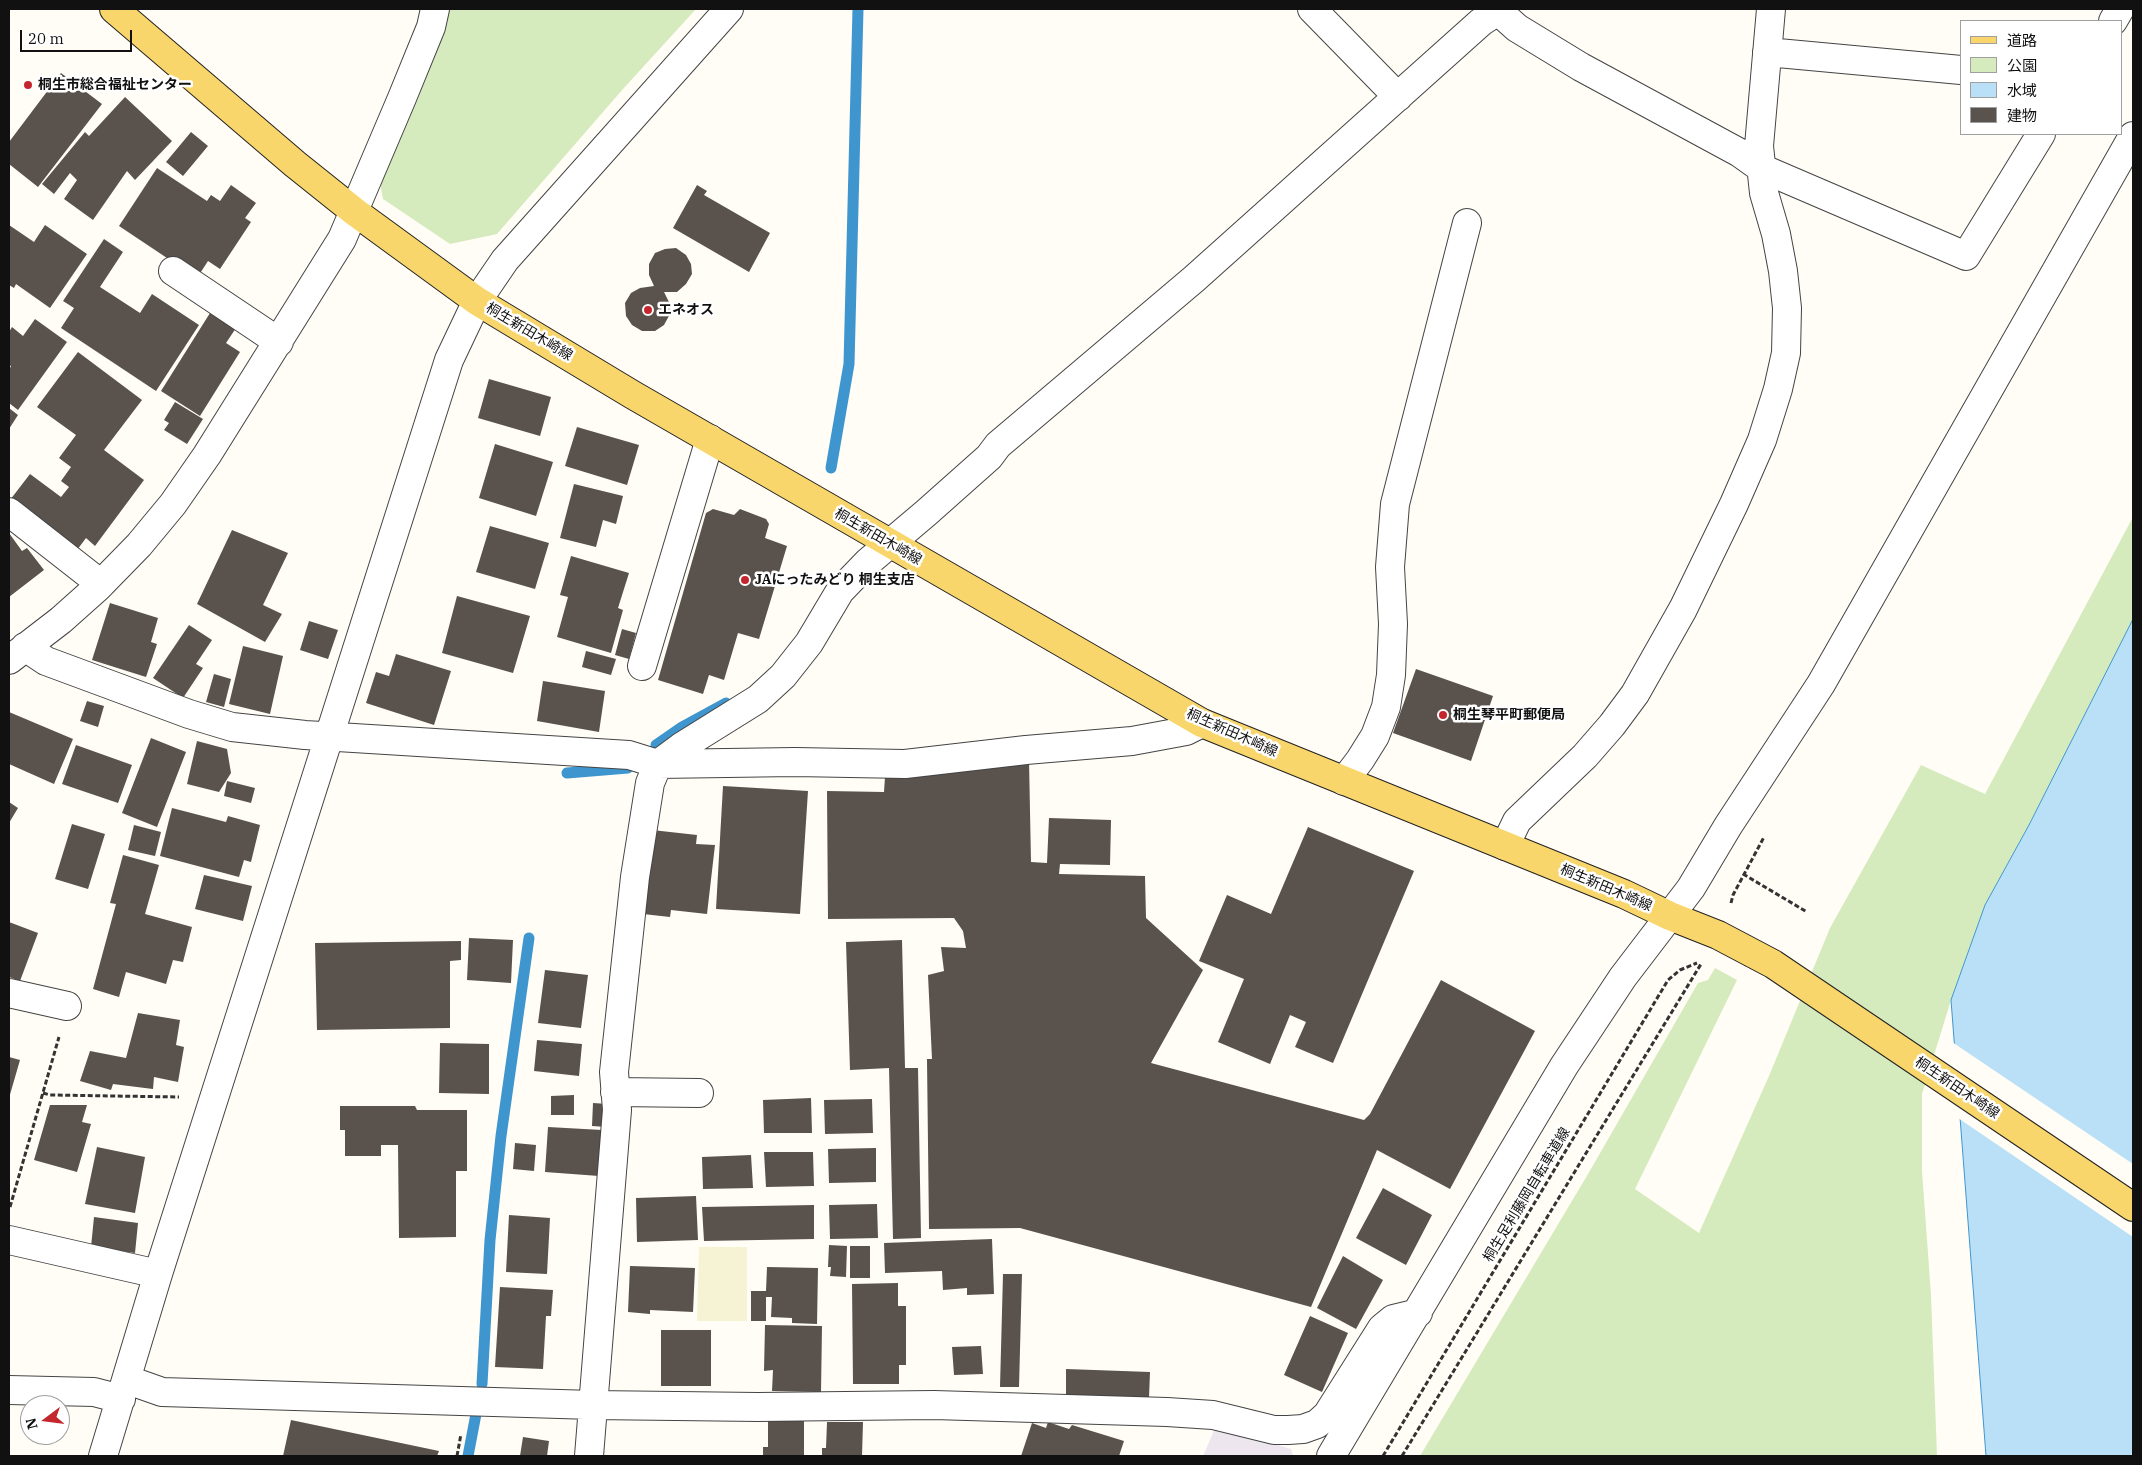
<!DOCTYPE html>
<html>
<head>
<meta charset="utf-8">
<style>
	body { margin:0 }
	#map { position:relative; width:2142px; height:1465px; overflow:hidden; background:#fffdf5; font-family:"IBM Plex Serif","Noto Sans JP",serif }
	canvas { display:block }
	.frame { position:absolute; inset:0; border:10px solid #111; pointer-events:none }
	.legend { position:absolute; left:1960px; top:20px; width:162px; height:115px; box-sizing:border-box; background:#fff; border:1px solid #a0a0a0; margin:0; padding:6px 9px; list-style:none; font-size:15px; color:#111 }
	.legend li { display:flex; align-items:center; gap:10px; height:25px }
	.legend b { width:25px; border:1px solid #a0a0a0 }
	.north { position:absolute; left:20px; top:1395px; width:50px; height:50px; box-sizing:border-box; background:#fff; border:1px solid #a0a0a0; border-radius:50%; rotate:255deg; font-size:14px; font-weight:700; line-height:20px; text-align:center; color:#111 }
	.north::after { content:''; display:block; margin:auto; width:18px; height:22px; background:#c4262e; clip-path:polygon(50% 0,100% 100%,50% 72%,0 100%) }
	.scale { position:absolute; left:20px; top:30px; width:112px; height:22px; box-sizing:border-box; border:2px solid #111; border-top:0; padding-left:6px; font-size:15px; line-height:18px; white-space:nowrap; color:#111; -webkit-text-stroke:4px #fff; paint-order:stroke }
</style>
</head>
<body>
<div id="map">
<canvas width="2142" height="1465"></canvas>
<div class="frame"></div>
<ul class="legend">
<li><b style="height:6px;background:#f9d66b"></b>道路</li>
<li><b style="height:14px;background:#d5ebbd"></b>公園</li>
<li><b style="height:14px;background:#b9e0f7"></b>水域</li>
<li><b style="height:14px;background:#5a524d"></b>建物</li>
</ul>
<div class="north">N</div>
<div class="scale">20 m</div>
</div>
<script>
const ctx = document.querySelector('canvas').getContext('2d');
ctx.lineJoin = 'round';
function fill(path, color) { ctx.fillStyle = color; ctx.fill(path, 'evenodd'); }
const toPath = rows => new Path2D(rows.map(r => 'M' + r).join(''));
function trace(path, color, width, dash) { ctx.strokeStyle = color; ctx.lineWidth = width; ctx.lineCap = dash ? 'butt' : 'round'; ctx.setLineDash(dash || []); ctx.stroke(path); }
function label(font, color, halo, rows, align = 'center') {
  ctx.font = font + ' "IBM Plex Serif","Noto Sans JP",serif'; ctx.lineWidth = 5; ctx.setLineDash([]); ctx.textBaseline = 'middle'; ctx.strokeStyle = halo; ctx.fillStyle = color; for (const [text, x, y, turn = 0] of rows) {
    ctx.save(); ctx.translate(x, y); ctx.rotate((+turn || 0) * Math.PI / 180); ctx.textAlign = isNaN(turn) ? turn : align; if (halo) ctx.strokeText(text, 0, 0); ctx.fillText(text, 0, 0); ctx.restore();
  }
}
fill(toPath([
	[1216,1426,1291,1449,1293,1456,1203,1456]
]), '#eee6ef');
fill(toPath([
	[699,1247,747,1247,747,1321,697,1321]
]), '#f6f3d4');
fill(toPath([
	[446,9,696,9,623,89,497,234,450,244,383,199,380,183],
	[2133,517,2133,619,2029,825,1985,905,1951,1000,1922,1094,1922,1171,1931,1295,1937,1456,1420,1456,1588,1174,1698,983,1708,980,1715,968,1737,980,1635,1189,1699,1233,1769,1076,1830,928,1921,765,1985,794]
]), '#d5ebbd');
const water = toPath([
	[2133,619,2133,1456,1986,1456,1951,1000,1985,905,2029,825,2133,619]
]);
fill(water, '#b9e0f7');
trace(water, '#3f96cf', 1);
fill(toPath([
	[1952,1042,2133,1164,2133,1237,1958,1118]
]), '#fffdf5');
trace(toPath([
	[831,468,849,364,858,9],
	[656,745,682,727,726,703],
	[567,773,628,768],
	[482,1384,490,1240,501,1136,529,938],
	[468,1456,476,1414]
]), '#3f96cf', 11);
fill(toPath([
	[61,73,102,104,38,187,9,164,9,142],
	[125,97,172,141,135,180,127,171,93,220,64,199,77,180,70,173,54,194,42,184,85,132,89,136],
	[191,132,208,146,183,176,166,162],
	[157,168,207,201,211,195,220,201,231,185,256,203,245,218,251,222,220,269,208,261,197,278,119,226],
	[697,185,707,191,704,195,770,233,749,272,673,228],
	[9,225,34,242,45,225,87,254,50,308,16,284,14,288,9,285],
	[104,239,123,252,100,287,140,313,152,294,199,325,156,391,61,328,74,308,63,301],
	[676,248,686,255,691,264,692,274,686,284,677,292,664,292,669,302,670,314,664,325,655,331,642,331,632,325,626,316,625,303,631,293,640,288,654,286,649,275,649,264,655,253,665,249],
	[210,313,236,328,226,343,240,352,200,416,161,391],
	[35,319,67,342,18,410,9,403,9,370,11,366,9,365,9,332,12,327,23,336],
	[78,352,142,400,104,450,144,480,95,546,86,538,77,550,10,500,30,474,61,497,69,487,61,481,71,467,59,458,76,435,37,407],
	[489,379,551,397,540,436,478,418],
	[175,402,203,419,187,444,164,430,169,423,164,420],
	[9,408,18,415,9,429],
	[577,427,639,445,627,485,565,466],
	[495,444,553,462,536,516,479,498],
	[574,484,623,496,616,524,603,520,596,547,560,538],
	[713,509,734,515,740,509,766,519,769,524,765,538,787,546,759,639,738,633,724,680,709,675,703,694,658,680,706,513],
	[490,526,549,543,535,589,476,572],
	[232,530,288,553,263,605,282,614,265,642,197,604],
	[9,533,22,551,27,548,44,570,9,597],
	[571,556,629,573,618,608,623,610,611,653,557,637,568,597,560,595],
	[457,596,530,616,513,673,442,653],
	[110,603,158,618,151,642,157,644,146,677,92,660],
	[309,621,338,630,328,659,300,650],
	[189,625,212,640,196,664,203,668,183,698,153,678],
	[622,629,636,633,629,659,615,655],
	[243,646,283,656,270,714,229,704],
	[586,651,616,659,611,675,582,667],
	[396,654,451,671,434,725,366,703,376,672,389,676],
	[1416,669,1493,696,1471,761,1393,733],
	[214,674,231,679,224,707,206,702],
	[543,681,605,691,599,732,537,721],
	[87,701,104,706,98,727,80,721],
	[9,712,73,739,54,784,9,764],
	[151,738,186,752,157,827,122,813],
	[197,741,227,749,231,773,219,792,187,784],
	[76,745,132,765,118,803,62,784],
	[1029,760,1031,862,1047,863,1049,818,1111,820,1110,865,1060,864,1059,874,1145,876,1146,918,1203,970,1151,1063,1364,1120,1370,1114,1441,980,1535,1031,1450,1189,1377,1150,1311,1307,1020,1228,929,1229,927,1059,932,1059,928,975,944,971,941,947,966,948,963,931,954,918,828,919,827,791,884,792,885,777],
	[227,781,255,788,251,803,224,796],
	[723,786,808,791,800,914,716,909],
	[9,802,18,808,9,823],
	[172,808,226,822,228,816,260,825,251,862,244,860,239,877,160,856],
	[72,824,105,834,88,889,55,879],
	[134,825,161,832,155,856,128,850],
	[1308,827,1414,871,1333,1063,1295,1047,1306,1022,1290,1015,1270,1064,1218,1042,1244,979,1199,961,1227,895,1271,914],
	[652,830,697,835,696,844,715,845,707,914,671,910,670,917,643,914],
	[123,855,159,865,145,914,192,927,183,962,173,960,166,984,126,972,119,997,93,989,116,904,110,903],
	[204,875,252,886,243,921,195,909],
	[9,922,38,933,20,981,9,977],
	[469,938,513,940,511,983,467,980],
	[902,940,905,1068,918,1068,921,1238,893,1239,889,1068,850,1070,846,942],
	[461,941,461,960,450,961,450,1028,317,1030,315,943],
	[545,970,588,975,581,1028,538,1023],
	[138,1013,180,1020,176,1045,184,1047,178,1082,154,1077,153,1089,113,1084,111,1090,80,1081,90,1051,126,1058],
	[537,1040,582,1044,579,1076,534,1071],
	[440,1043,489,1044,489,1094,439,1093],
	[9,1057,20,1060,9,1098],
	[574,1095,574,1115,551,1115,551,1096],
	[811,1098,812,1133,764,1133,763,1100],
	[872,1099,873,1133,825,1134,824,1100],
	[593,1103,608,1104,606,1127,592,1126],
	[50,1105,87,1105,82,1122,91,1124,77,1172,34,1160],
	[340,1106,415,1106,417,1110,467,1110,467,1171,456,1171,456,1237,399,1238,398,1145,381,1145,381,1156,345,1156,345,1130,340,1130],
	[548,1127,602,1130,599,1176,545,1172],
	[515,1143,536,1145,534,1171,513,1169],
	[97,1147,145,1157,135,1213,85,1204],
	[876,1148,876,1182,829,1183,828,1149],
	[764,1152,813,1152,814,1186,766,1187],
	[751,1155,753,1188,703,1189,702,1157],
	[1383,1188,1432,1215,1406,1265,1356,1238],
	[696,1196,698,1240,637,1242,636,1198],
	[877,1204,878,1238,830,1239,829,1205],
	[814,1205,814,1239,704,1241,702,1207],
	[509,1215,550,1218,547,1274,506,1272],
	[94,1217,138,1223,135,1253,91,1247],
	[992,1239,994,1294,967,1295,967,1288,943,1290,942,1271,885,1273,884,1243],
	[829,1245,847,1246,846,1277,830,1276,831,1267,828,1267],
	[850,1246,870,1246,870,1278,850,1278],
	[1343,1256,1383,1280,1356,1329,1317,1308],
	[630,1266,695,1268,693,1312,650,1310,650,1314,628,1312],
	[767,1267,818,1268,817,1324,792,1323,792,1318,771,1317,772,1297,766,1297,766,1321,751,1321,751,1291,766,1291],
	[1003,1274,1022,1274,1019,1387,1000,1387],
	[898,1283,898,1306,906,1306,906,1365,899,1365,899,1384,853,1384,852,1284],
	[500,1287,553,1290,551,1316,546,1316,543,1369,495,1367],
	[1310,1316,1348,1333,1322,1392,1284,1375],
	[765,1325,822,1326,821,1392,772,1391,773,1370,764,1371],
	[661,1330,711,1330,711,1386,661,1386],
	[981,1346,983,1374,954,1375,952,1347],
	[1066,1369,1150,1372,1149,1398,1066,1396],
	[291,1420,439,1451,437,1456,283,1456],
	[768,1420,804,1421,804,1456,763,1456,763,1447,768,1447],
	[827,1422,863,1422,862,1456,822,1456,822,1448,826,1448],
	[1048,1422,1069,1429,1072,1425,1124,1441,1119,1456,1021,1456,1032,1423,1046,1428],
	[523,1437,549,1441,547,1456,520,1456]
]), '#5a524d');
const minor = toPath([
	[1312,9,1398,97],
	[1498,11,1517,28,1581,67,1740,153,1761,168,1966,256,2041,134],
	[2113,21,2120,9],
	[1767,52,1961,70],
	[173,271,279,342],
	[9,512,101,584],
	[25,647,46,661,189,714,232,727,305,735,629,755,658,764,795,762,905,764,1026,750,1132,741,1186,731,1202,723],
	[9,660,61,620,98,587,139,545,173,504,207,455,342,239,402,98,431,27,435,9],
	[642,666,710,439],
	[1344,781,1360,760,1375,736,1386,707,1391,675,1393,624,1390,567,1395,504,1467,223],
	[1505,846,1517,821,1585,756,1612,725,1635,694,1683,609,1734,504,1762,440,1778,389,1786,353,1787,308,1783,271,1776,234,1764,193,1759,146,1771,9],
	[9,993,67,1006],
	[615,1092,699,1093],
	[9,1240,158,1274],
	[128,1380,162,1392,593,1405,758,1407,934,1405,1167,1412,1213,1415,1274,1430,1288,1430,1303,1429,1317,1424,1327,1415,1382,1328,1393,1319,1418,1313],
	[9,1390,94,1392,121,1399],
	[103,1456,158,1274,449,360,477,301,505,260,729,9],
	[589,1456,617,1110,614,1072,635,877,650,783,658,764,681,747,758,699,783,676,809,643,840,591,868,562,926,513,989,457,998,445,1194,279,1481,22,1498,11,1499,9],
	[1331,1456,1564,1066,1623,977,1691,888,1728,826,1821,684,2133,136]
]);
const major = toPath([
	[114,9,295,164,355,212,477,301,633,395,1202,723,1624,894,1670,916,1718,935,1773,964,2133,1207]
]);
trace(minor, '#444', 30);
trace(major, '#222', 30);
trace(toPath([
	[1743,874,1807,912],
	[1731,903,1733,895,1764,837],
	[43,1093,50,1095,179,1097],
	[10,1207,59,1037],
	[457,1456,461,1434],
	[1383,1456,1668,980,1680,970,1697,963],
	[1402,1456,1701,964]
]), '#333', 3, [5, 2.5]);
trace(minor, '#fff', 28);
trace(major, '#f9d66b', 28);
for (const [x, y, r, color] of [
	[28,85,5,"#c4262e"],
	[648,310,5,"#c4262e"],
	[745,580,5,"#c4262e"],
	[1443,715,5,"#c4262e"]
]) { const dot = new Path2D(); dot.arc(x, y, r, 0, 2 * Math.PI); ctx.fillStyle = color; ctx.fill(dot); trace(dot, '#fff', 2); }
label('bold 14px', '#111', '#fff', [
	["桐生市総合福祉センター",38,85],
	["エネオス",658,310],
	["JAにったみどり 桐生支店",755,580],
	["桐生琴平町郵便局",1453,715]
], 'left');
label('14px', '#111', '#fff', [
	["桐生新田木崎線",529,332,31],
	["桐生新田木崎線",878,537,30],
	["桐生新田木崎線",1232,733,24],
	["桐生新田木崎線",1606,888,23],
	["桐生新田木崎線",1957,1088,34],
	["桐生足利藤岡自転車道線",1527,1195,-59]
]);
</script>
</body>
</html>
